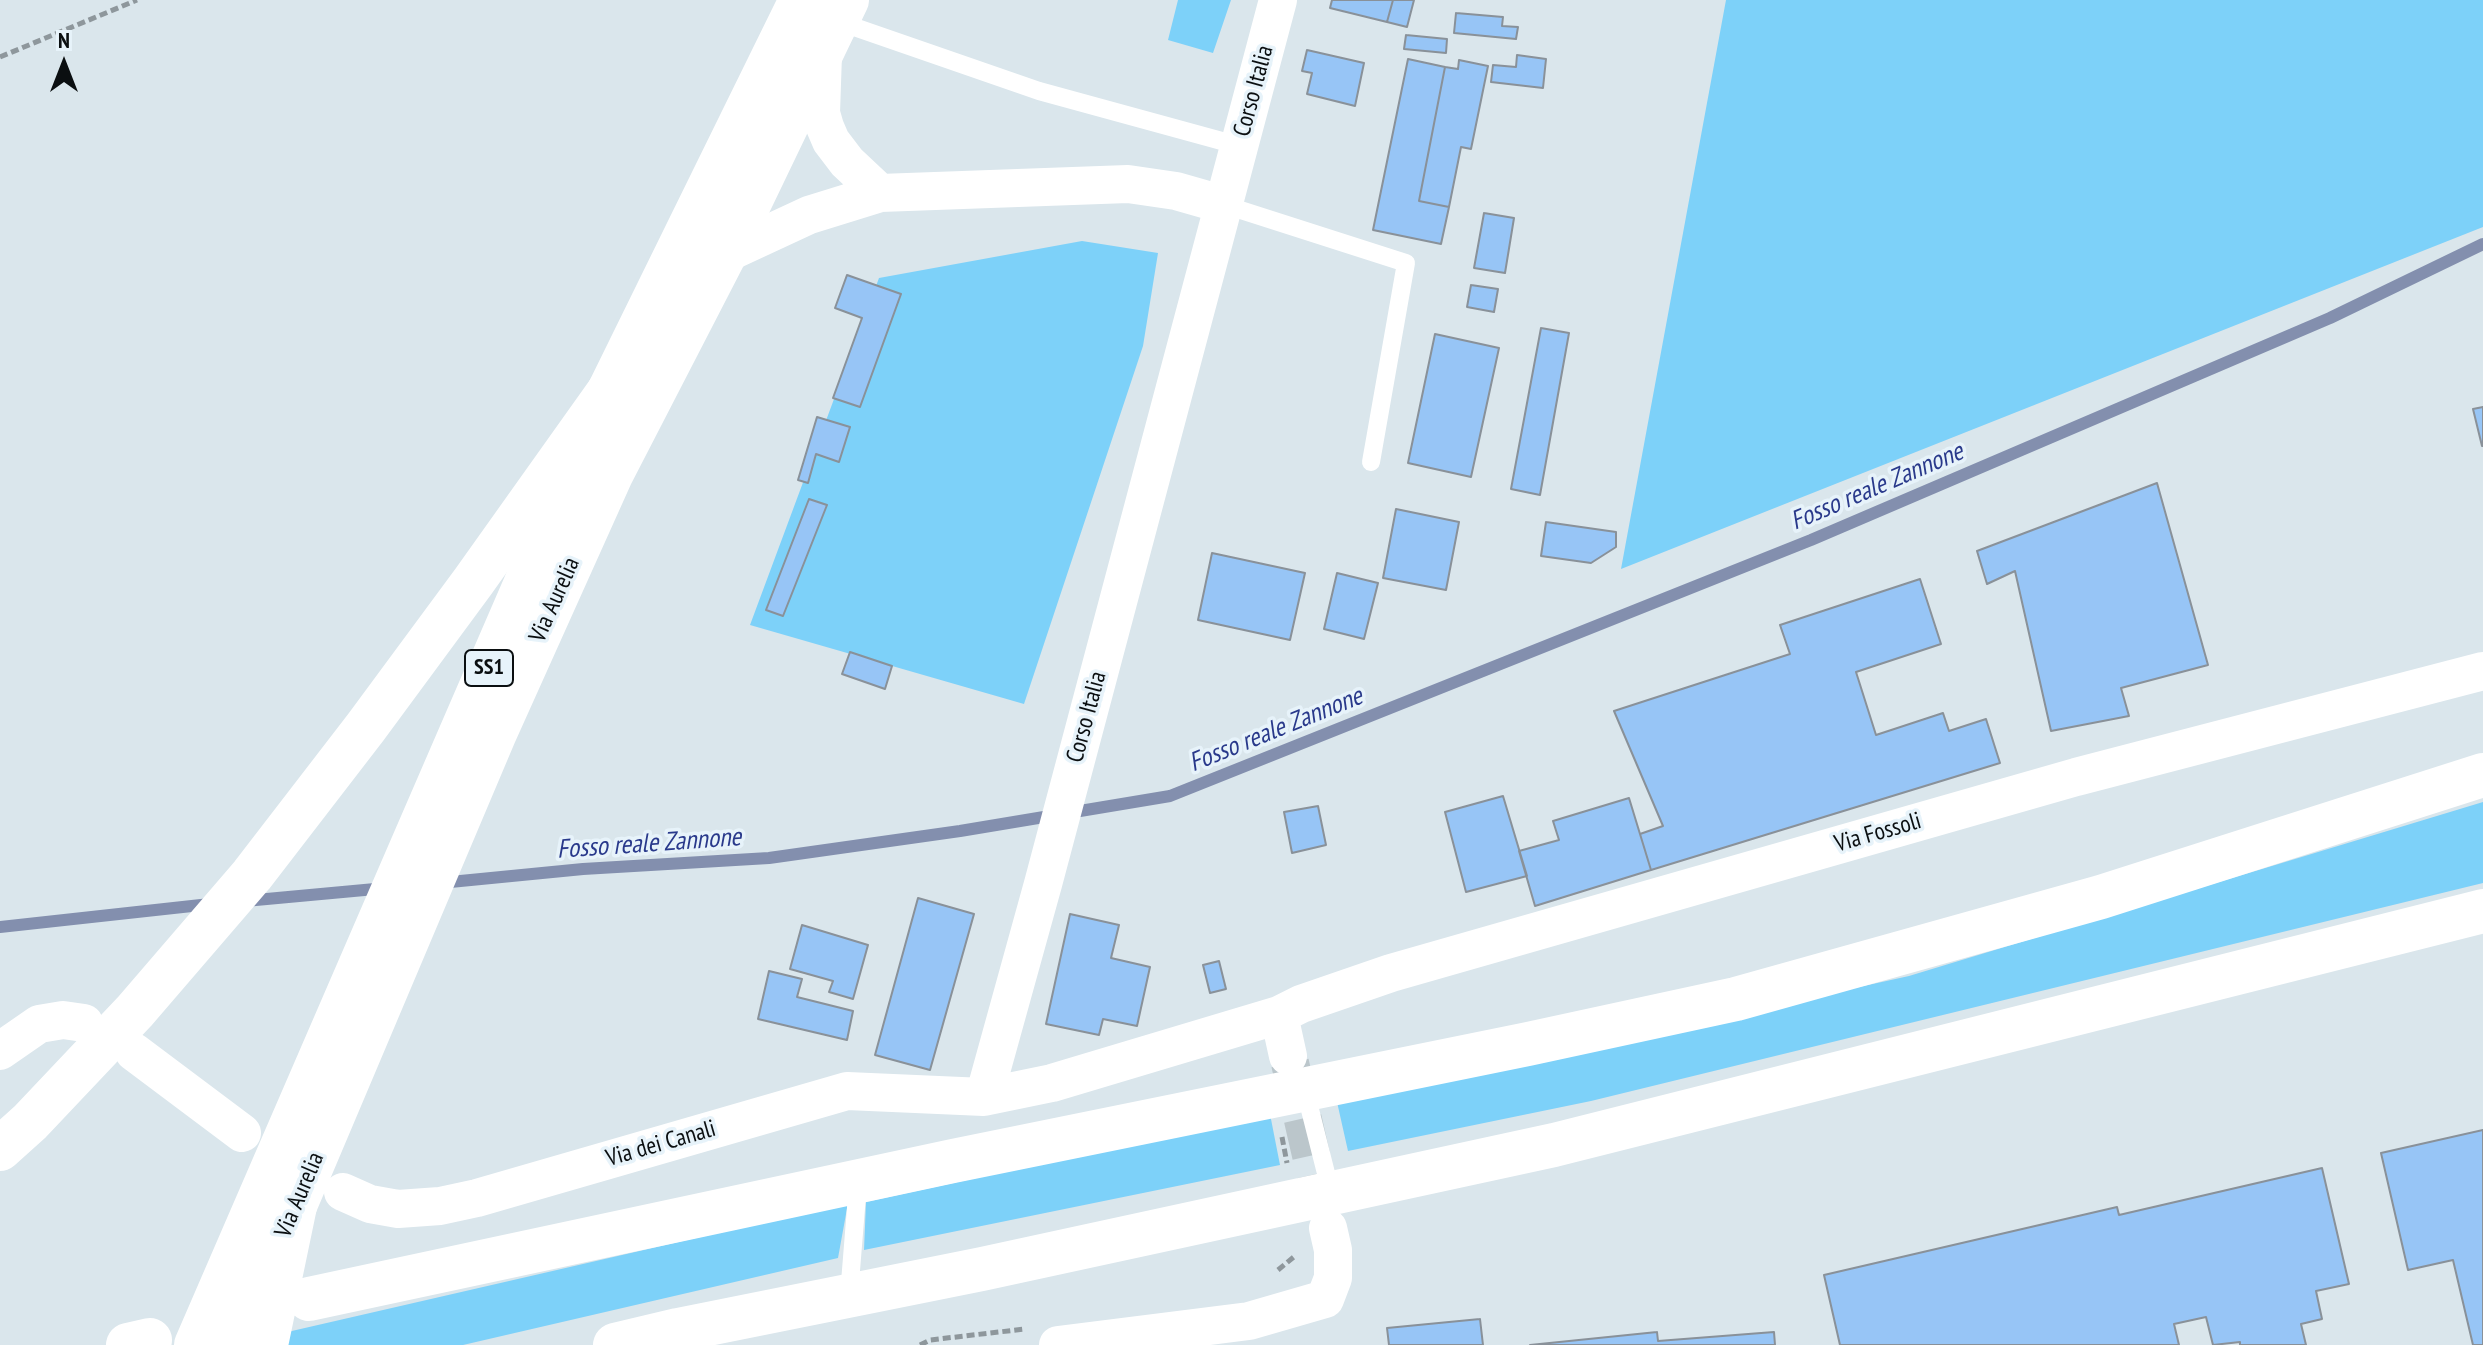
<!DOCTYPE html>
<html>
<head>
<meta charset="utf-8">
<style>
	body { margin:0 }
	#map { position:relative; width:2483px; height:1345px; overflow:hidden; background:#dae6ec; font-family:"PT Sans Narrow",sans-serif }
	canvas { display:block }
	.north { position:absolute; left:24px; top:24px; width:80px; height:80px; -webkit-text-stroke:6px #e7f3fa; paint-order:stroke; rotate:0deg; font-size:22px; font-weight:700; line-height:32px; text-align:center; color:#0b0f11 }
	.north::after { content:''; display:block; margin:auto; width:28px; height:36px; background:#0b0f11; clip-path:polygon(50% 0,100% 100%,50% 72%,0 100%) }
</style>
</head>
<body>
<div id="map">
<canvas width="2483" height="1345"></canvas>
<div class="north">N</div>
</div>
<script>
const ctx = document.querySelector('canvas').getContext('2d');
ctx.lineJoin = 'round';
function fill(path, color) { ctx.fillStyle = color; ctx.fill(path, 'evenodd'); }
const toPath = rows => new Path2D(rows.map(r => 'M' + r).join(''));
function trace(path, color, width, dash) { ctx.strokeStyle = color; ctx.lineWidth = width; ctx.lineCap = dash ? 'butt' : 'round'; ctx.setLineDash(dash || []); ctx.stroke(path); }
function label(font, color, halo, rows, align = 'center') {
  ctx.font = font + ' "PT Sans Narrow",sans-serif'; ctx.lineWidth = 7; ctx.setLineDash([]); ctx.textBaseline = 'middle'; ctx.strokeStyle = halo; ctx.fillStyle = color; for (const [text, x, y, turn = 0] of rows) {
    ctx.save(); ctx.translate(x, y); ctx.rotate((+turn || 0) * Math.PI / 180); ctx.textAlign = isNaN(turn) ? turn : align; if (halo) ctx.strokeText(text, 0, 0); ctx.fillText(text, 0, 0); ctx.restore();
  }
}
fill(toPath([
	[1178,0,1231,0,1213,53,1168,40],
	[1726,0,2483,0,2483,227,1621,569],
	[1082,241,1158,253,1143,346,1024,704,750,625,879,278],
	[2483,802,2483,883,1591,1101,1348,1151,1337,1102,1909,976],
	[1270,1114,1280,1165,864,1250,866,1202],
	[848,1203,838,1258,463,1345,231,1345]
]), '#7dd1f9');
trace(toPath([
	[440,883,583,869,769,858,960,831,1170,796,1811,540,2330,318,2483,244],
	[245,901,386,888],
	[0,927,210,904]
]), '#838fae', 12);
const building = toPath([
	[1332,0,1393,0,1387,22,1330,8,1332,0],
	[1393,0,1414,0,1407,27,1387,22,1393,0],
	[1456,13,1503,17,1502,26,1518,27,1516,39,1454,33,1456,13],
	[1406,35,1447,39,1446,53,1404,49,1406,35],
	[1307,50,1364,63,1355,106,1307,94,1312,73,1302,71,1307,50],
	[1517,55,1546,59,1543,88,1491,82,1493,65,1516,67,1517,55],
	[1408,59,1445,67,1419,201,1449,207,1441,244,1373,230,1408,59],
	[1459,60,1488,66,1471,149,1461,147,1449,207,1419,201,1445,67,1458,69,1459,60],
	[1484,213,1514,218,1505,273,1474,268,1484,213],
	[847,275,901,294,860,407,833,398,862,318,835,308,847,275],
	[1471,285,1498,289,1494,312,1467,307,1471,285],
	[1541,328,1569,333,1540,495,1511,489,1541,328],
	[1435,334,1499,348,1471,477,1408,463,1435,334],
	[2483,407,2483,446,2482,446,2473,409,2483,407],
	[817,417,850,427,839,462,816,454,808,483,798,480,817,417],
	[2157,483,2208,665,2121,688,2129,716,2051,731,2015,571,1987,584,1977,551,2157,483],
	[809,499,827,505,783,616,766,610,809,499],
	[1396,509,1459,522,1446,590,1383,578,1396,509],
	[1546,522,1616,532,1616,547,1591,563,1541,556,1546,522],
	[1212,553,1305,573,1290,640,1198,620,1212,553],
	[1337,573,1378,583,1364,639,1324,629,1337,573],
	[1920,579,1941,644,1856,672,1876,735,1943,713,1949,731,1986,719,2000,763,1651,870,1640,834,1663,826,1614,711,1790,654,1780,625,1920,579],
	[850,652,892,666,885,689,842,674,850,652],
	[1503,796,1527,876,1466,892,1445,812,1503,796],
	[1629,798,1651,870,1535,906,1519,851,1559,840,1553,821,1629,798],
	[1318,806,1326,845,1292,853,1284,812,1318,806],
	[918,898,974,914,930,1070,875,1055,918,898],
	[1070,914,1119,925,1111,958,1150,967,1137,1026,1103,1019,1099,1035,1046,1024,1070,914],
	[802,925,868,945,853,999,829,992,833,981,790,969,802,925],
	[1219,961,1226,989,1210,993,1203,965,1219,961],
	[769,971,802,979,797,997,853,1011,847,1040,758,1019,769,971],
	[2483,1130,2483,1345,2473,1345,2453,1260,2408,1270,2381,1153,2483,1130],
	[2322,1168,2349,1284,2316,1291,2322,1319,2301,1324,2306,1345,2240,1345,2240,1342,2213,1345,2206,1317,2174,1324,2179,1345,1840,1345,1824,1275,2117,1207,2119,1215,2322,1168],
	[1480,1319,1483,1345,1389,1345,1387,1328,1480,1319],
	[1657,1332,1658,1341,1774,1332,1775,1345,1530,1345,1657,1332]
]);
fill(building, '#97c5f6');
trace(building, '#899199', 2);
trace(toPath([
	[1290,1063,1327,1225]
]), '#bbc6cb', 38, [38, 19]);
trace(toPath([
	[0,57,137,0],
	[1282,1137,1287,1163],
	[1278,1270,1295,1256],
	[920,1345,930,1340,1025,1329]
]), '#8e979c', 5, [8, 4]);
trace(toPath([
	[834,20,1039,91,1240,146],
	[1225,205,1406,263,1371,462],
	[1305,1090,1331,1193],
	[849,1295,858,1183]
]), '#fff', 18);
trace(toPath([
	[1278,0,1043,884,984,1097,1052,1083,1279,1015,1301,1004,1391,973,2076,777,2483,671],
	[823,54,821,113,825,127,831,141,847,162,880,193],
	[725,254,809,215,880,193,1128,184,1176,191,1225,205],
	[1279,1015,1288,1056],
	[0,1051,39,1024,63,1020,84,1023],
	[134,1052,242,1133],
	[343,1192,370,1204,398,1209,440,1206,477,1198,847,1091,984,1097],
	[1058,1345,1249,1321,1325,1299,1333,1278,1333,1250,1328,1228]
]), '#fff', 38);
trace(toPath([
	[196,1345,609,391,801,0],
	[236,1345,495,733,611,475,725,254,847,0]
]), '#fff', 44);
trace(toPath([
	[0,1149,30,1122,135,1011,252,875,366,727,473,582,609,391],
	[309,1299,953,1161,1528,1044,1736,999,2101,897,2483,775],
	[128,1345,150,1340],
	[266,1345,295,1206],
	[615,1345,678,1330,982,1269,1554,1145,2483,911]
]), '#fff', 44);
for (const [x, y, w] of [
	[489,668,48]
]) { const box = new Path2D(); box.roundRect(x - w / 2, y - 18, w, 36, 6); ctx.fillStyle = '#e7f3fa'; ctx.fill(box); trace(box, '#0b0f11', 2); }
label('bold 22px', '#0b0f11', null, [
	["SS1",489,668]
]);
label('24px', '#0b0f11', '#e7f3fa', [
	["Corso Italia",1254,91,-75],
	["Via Aurelia",555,600,-66],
	["Corso Italia",1087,717,-75],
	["Via Fossoli",1878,833,-16],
	["Via dei Canali",661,1144,-16],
	["Via Aurelia",300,1195,-67]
]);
label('italic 26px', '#29398b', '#e7f3fa', [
	["Fosso reale Zannone",1877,487,-23],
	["Fosso reale Zannone",1276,730,-22],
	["Fosso reale Zannone",649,844,-4]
]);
</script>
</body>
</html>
